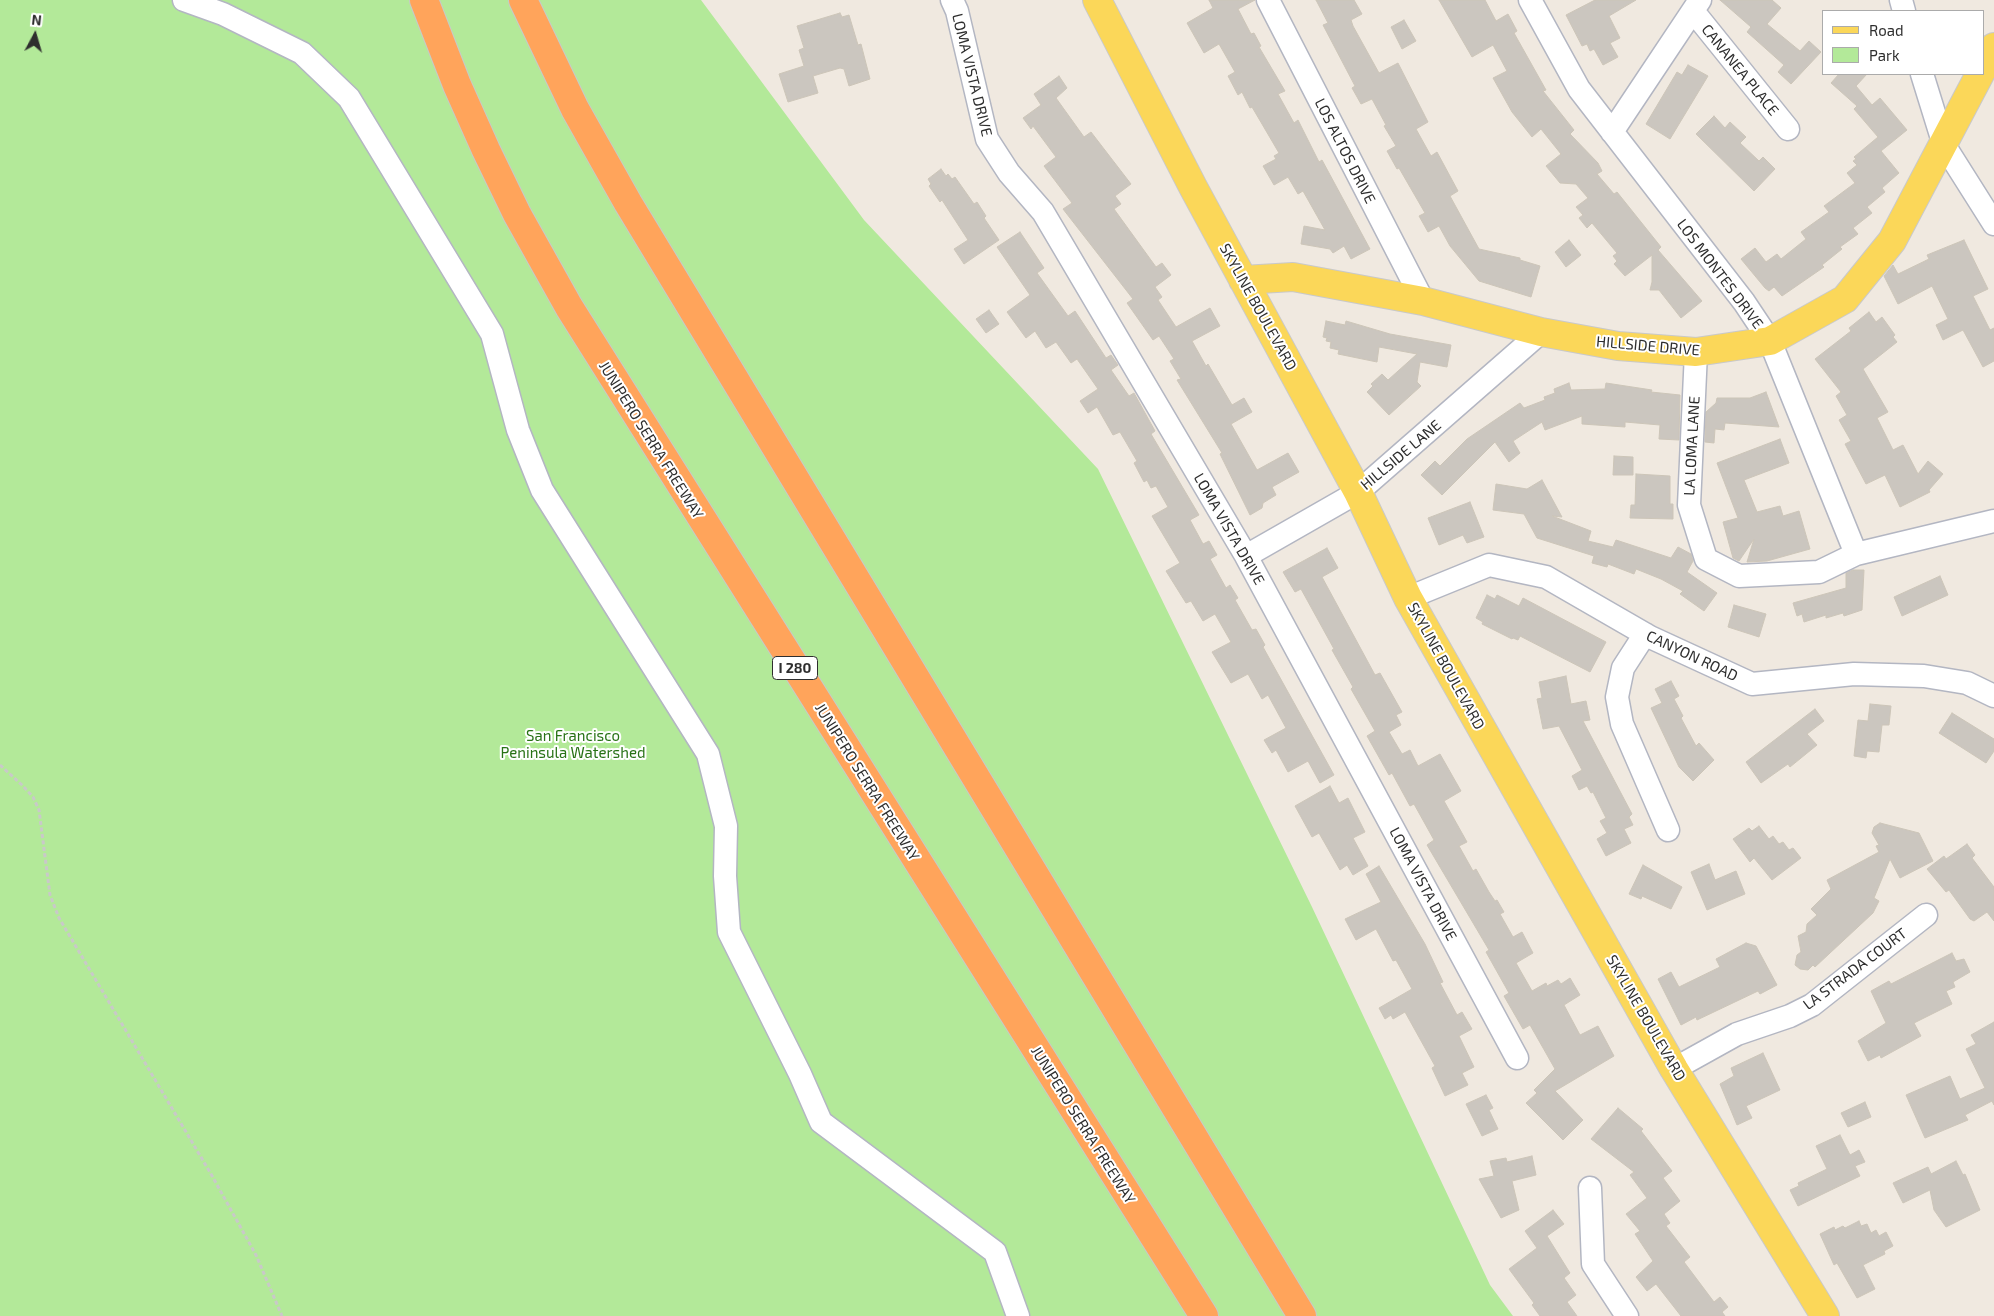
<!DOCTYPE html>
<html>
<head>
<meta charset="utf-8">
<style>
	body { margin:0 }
	#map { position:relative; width:1994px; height:1316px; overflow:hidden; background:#f0e9e0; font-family:"Exo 2",sans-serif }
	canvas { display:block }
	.legend { position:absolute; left:1822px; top:10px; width:162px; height:65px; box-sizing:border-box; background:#fff; border:1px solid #ababab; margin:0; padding:6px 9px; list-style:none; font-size:15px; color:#2e2e2e }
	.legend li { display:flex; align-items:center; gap:10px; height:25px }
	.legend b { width:25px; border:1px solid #ababab }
	.north { position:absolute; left:10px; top:10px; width:50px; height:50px; -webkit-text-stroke:4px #fff; paint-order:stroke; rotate:6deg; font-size:14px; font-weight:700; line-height:20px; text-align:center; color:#2e2e2e }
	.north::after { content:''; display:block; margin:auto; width:18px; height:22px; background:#2e2e2e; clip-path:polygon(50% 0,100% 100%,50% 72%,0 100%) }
</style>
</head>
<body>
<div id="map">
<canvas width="1994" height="1316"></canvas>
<ul class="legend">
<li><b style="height:6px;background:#fbd759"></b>Road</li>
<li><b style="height:14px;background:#b3e999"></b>Park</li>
</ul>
<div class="north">N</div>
</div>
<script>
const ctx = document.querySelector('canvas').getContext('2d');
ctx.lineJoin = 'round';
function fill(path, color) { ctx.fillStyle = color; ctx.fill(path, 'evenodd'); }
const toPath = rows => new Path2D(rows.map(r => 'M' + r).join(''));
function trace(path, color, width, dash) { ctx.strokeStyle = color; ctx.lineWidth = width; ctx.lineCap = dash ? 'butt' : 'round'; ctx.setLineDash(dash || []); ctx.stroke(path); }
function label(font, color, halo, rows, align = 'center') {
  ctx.font = font + ' "Exo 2",sans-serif'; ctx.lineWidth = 4; ctx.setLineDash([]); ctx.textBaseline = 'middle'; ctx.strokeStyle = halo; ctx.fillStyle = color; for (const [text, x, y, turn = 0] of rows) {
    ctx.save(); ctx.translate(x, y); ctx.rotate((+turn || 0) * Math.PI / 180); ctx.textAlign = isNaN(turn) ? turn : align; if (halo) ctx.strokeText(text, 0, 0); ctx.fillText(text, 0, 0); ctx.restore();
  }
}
fill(toPath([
	[0,0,701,0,864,220,1098,469,1312,907,1490,1285,1513,1316,0,1316]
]), '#b3e999');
const building = toPath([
	[1209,0,1255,0,1238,9,1251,34,1254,33,1261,46,1259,47,1285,91,1278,94,1294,123,1298,120,1319,162,1322,160,1370,249,1351,259,1344,246,1333,253,1330,249,1301,244,1304,226,1325,230,1303,191,1298,194,1288,177,1274,185,1263,166,1276,159,1274,156,1279,153,1252,107,1250,108,1242,92,1238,95,1228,76,1235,72,1219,44,1204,53,1187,23,1213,8,1209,0],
	[1316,0,1354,0,1362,14,1351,20,1353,26,1379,73,1398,63,1428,122,1416,129,1431,156,1437,152,1458,191,1450,196,1479,249,1520,258,1520,260,1540,266,1531,297,1479,281,1450,246,1439,226,1428,232,1419,216,1425,213,1399,168,1397,169,1387,151,1396,146,1384,126,1386,125,1372,99,1361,104,1352,88,1355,86,1323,25,1328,23,1316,0],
	[1439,0,1485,0,1496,21,1508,14,1517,31,1514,33,1546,90,1543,91,1574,130,1570,134,1598,163,1602,171,1597,174,1614,194,1617,192,1661,247,1658,250,1702,301,1681,318,1659,290,1650,290,1652,282,1652,255,1625,276,1614,264,1617,261,1613,256,1617,253,1592,223,1587,228,1579,218,1583,215,1576,207,1588,198,1576,184,1560,183,1546,166,1561,154,1541,129,1532,137,1512,112,1493,78,1507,71,1493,45,1472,57,1439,0],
	[1595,0,1636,0,1609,16,1620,38,1610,43,1618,57,1603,65,1594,49,1590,51,1587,44,1582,46,1566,15,1595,0],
	[1720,0,1772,0,1781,8,1767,24,1800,51,1809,41,1821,52,1791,84,1778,72,1784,65,1747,32,1751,27,1720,0],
	[840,13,842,17,849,15,858,45,861,44,870,79,849,86,844,69,840,68,813,76,818,93,788,102,779,74,804,66,799,50,804,48,797,26,840,13],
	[1404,20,1416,41,1402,49,1391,27,1404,20],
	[1688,65,1708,76,1670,139,1646,124,1677,72,1682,75,1688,65],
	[1839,74,1867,74,1856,86,1872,105,1880,98,1907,130,1881,151,1899,173,1882,188,1885,192,1867,207,1872,213,1853,228,1858,234,1840,247,1842,249,1822,265,1824,267,1782,296,1774,287,1769,291,1765,288,1741,259,1755,248,1766,262,1777,254,1781,259,1806,239,1801,232,1829,212,1824,206,1855,183,1847,173,1857,165,1853,161,1856,159,1854,157,1878,137,1854,109,1857,106,1831,83,1839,74],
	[1059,76,1067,88,1056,98,1084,137,1091,132,1131,184,1115,196,1121,204,1114,209,1156,267,1162,263,1171,275,1155,287,1162,297,1158,300,1176,327,1210,308,1220,326,1192,341,1206,366,1208,364,1232,405,1244,398,1252,412,1231,424,1257,470,1288,453,1299,472,1272,487,1276,495,1263,503,1262,508,1250,515,1220,454,1222,453,1177,380,1181,379,1170,361,1174,359,1159,336,1153,340,1127,303,1133,299,1063,209,1072,203,1044,166,1056,157,1033,126,1031,129,1023,118,1041,105,1034,94,1059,76],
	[1714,116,1725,128,1730,122,1746,137,1740,143,1759,161,1763,157,1775,169,1754,191,1696,134,1714,116],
	[941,169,946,176,948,174,952,179,955,177,974,204,977,202,986,216,984,218,999,240,964,264,954,249,968,240,942,200,940,202,929,186,931,184,928,179,941,169],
	[1020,232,1044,268,1037,273,1068,316,1075,311,1106,358,1111,355,1118,365,1111,370,1129,396,1134,393,1155,431,1151,434,1199,515,1190,520,1203,544,1209,541,1217,555,1210,559,1226,588,1230,585,1238,598,1235,600,1252,630,1256,629,1265,645,1263,647,1334,775,1320,783,1308,761,1288,772,1276,750,1272,753,1264,740,1286,728,1268,695,1262,699,1248,674,1231,683,1212,652,1231,642,1215,614,1203,621,1191,601,1186,603,1166,571,1180,563,1152,516,1168,507,1156,486,1151,488,1147,480,1144,482,1134,463,1137,461,1120,432,1113,435,1097,407,1088,413,1080,401,1098,389,1077,359,1071,363,1056,342,1046,348,1035,331,1026,338,1007,312,1030,295,997,247,1020,232],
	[1569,240,1581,255,1566,267,1555,252,1569,240],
	[1964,240,1988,289,1973,296,1990,330,1994,328,1994,361,1983,367,1963,330,1943,340,1936,325,1948,319,1932,286,1898,304,1884,276,1893,265,1898,274,1929,259,1927,255,1964,240],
	[989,310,999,324,986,333,976,319,989,310],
	[1869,312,1876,322,1882,317,1895,335,1893,337,1897,342,1863,369,1888,412,1877,418,1893,450,1903,445,1918,474,1928,461,1943,474,1929,490,1930,492,1900,507,1885,475,1866,484,1845,444,1851,441,1839,420,1847,415,1836,396,1841,392,1815,359,1851,331,1849,328,1869,312],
	[1326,321,1345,325,1346,321,1390,334,1451,345,1447,367,1420,362,1417,382,1421,386,1389,415,1367,392,1373,386,1371,384,1382,374,1388,380,1417,354,1379,347,1377,362,1338,354,1339,350,1330,348,1331,342,1326,341,1327,338,1323,337,1326,321],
	[1569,383,1571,390,1605,389,1606,383,1652,390,1651,392,1680,395,1679,440,1659,439,1660,425,1625,422,1625,427,1582,424,1582,416,1545,430,1542,422,1513,441,1520,453,1509,462,1495,442,1442,495,1421,475,1435,461,1440,466,1467,439,1520,403,1524,408,1545,400,1544,397,1555,393,1554,389,1569,383],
	[1766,392,1779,427,1725,423,1724,430,1715,429,1714,443,1705,442,1706,412,1716,403,1717,398,1750,398,1766,392],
	[1780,439,1789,463,1744,480,1757,512,1780,506,1783,516,1799,511,1810,549,1767,561,1747,562,1754,539,1739,561,1733,558,1723,522,1738,518,1717,463,1780,439],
	[1614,456,1633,457,1633,475,1613,475,1614,456],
	[1636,474,1670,476,1670,504,1673,504,1673,519,1630,518,1631,505,1635,505,1636,474],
	[1542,480,1562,517,1552,516,1591,531,1588,541,1613,547,1616,540,1671,558,1678,547,1691,554,1693,561,1687,572,1717,593,1704,611,1680,594,1683,591,1661,579,1636,569,1634,574,1608,564,1607,567,1592,563,1594,556,1537,538,1524,514,1493,510,1496,484,1527,489,1542,480],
	[1470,502,1484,537,1467,543,1463,535,1439,545,1428,518,1470,502],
	[1327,548,1338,568,1322,577,1375,675,1380,673,1402,712,1396,715,1401,725,1389,732,1402,754,1410,750,1418,766,1440,754,1461,791,1444,801,1467,842,1459,846,1473,871,1476,869,1489,892,1495,901,1497,900,1504,912,1500,914,1513,937,1522,932,1533,953,1516,963,1532,991,1546,983,1547,986,1558,980,1561,984,1570,978,1580,995,1564,1005,1580,1035,1598,1026,1614,1056,1555,1091,1583,1120,1563,1140,1526,1103,1537,1093,1534,1090,1555,1069,1530,1025,1523,1029,1504,996,1509,993,1486,952,1489,950,1427,845,1434,840,1414,804,1410,806,1392,773,1389,775,1367,736,1375,731,1351,689,1353,687,1332,650,1334,649,1301,589,1295,592,1283,572,1327,548],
	[1853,570,1864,570,1862,610,1844,616,1843,613,1826,618,1826,615,1804,622,1802,614,1797,616,1793,603,1846,588,1846,573,1853,570],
	[1940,576,1948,595,1902,616,1894,597,1940,576],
	[1487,595,1495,599,1497,595,1519,606,1523,598,1606,642,1590,672,1520,636,1518,640,1513,638,1512,639,1482,624,1483,622,1476,618,1487,595],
	[1734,605,1766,614,1759,637,1728,627,1734,605],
	[1566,676,1571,704,1586,701,1590,720,1583,721,1632,814,1629,817,1633,825,1624,829,1631,843,1606,856,1597,839,1607,833,1600,821,1606,818,1593,792,1591,793,1587,786,1579,790,1572,776,1582,770,1559,726,1543,729,1537,699,1542,698,1539,682,1566,676],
	[1671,681,1679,696,1674,699,1683,716,1681,718,1696,746,1699,743,1714,760,1693,781,1679,767,1651,708,1662,703,1655,689,1671,681],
	[1870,704,1891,706,1889,725,1882,725,1879,752,1867,751,1866,758,1854,756,1858,720,1868,721,1870,704],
	[1815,709,1824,721,1807,734,1817,745,1790,767,1788,764,1761,783,1746,762,1815,709],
	[1952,713,1994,739,1994,751,1986,763,1939,733,1952,713],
	[1330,786,1339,803,1348,798,1365,832,1353,838,1368,866,1353,875,1347,865,1340,870,1319,833,1312,837,1295,806,1330,786],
	[1880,823,1919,833,1933,861,1900,878,1890,859,1874,898,1879,901,1873,913,1815,967,1813,965,1808,970,1800,969,1795,965,1797,955,1801,952,1798,936,1806,932,1807,924,1817,915,1811,909,1831,889,1827,880,1879,852,1876,846,1879,845,1872,833,1874,827,1880,823],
	[1759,826,1769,839,1773,836,1779,844,1783,842,1789,850,1793,848,1801,858,1772,880,1754,858,1750,862,1733,839,1749,828,1752,831,1759,826],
	[1967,844,1975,855,1972,858,1994,887,1994,921,1987,912,1974,921,1970,919,1949,890,1946,892,1927,869,1944,856,1946,859,1967,844],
	[1709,864,1715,880,1736,871,1745,894,1707,910,1691,872,1709,864],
	[1643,865,1682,887,1671,909,1642,896,1641,899,1629,894,1643,865],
	[1379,866,1425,944,1443,982,1440,983,1457,1015,1462,1012,1472,1029,1459,1036,1474,1067,1462,1073,1468,1085,1445,1096,1432,1068,1435,1066,1405,1012,1393,1019,1391,1015,1385,1019,1379,1008,1412,989,1396,960,1393,961,1376,929,1356,940,1345,919,1381,902,1366,874,1379,866],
	[1746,943,1756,946,1777,985,1760,994,1758,991,1697,1020,1696,1017,1681,1025,1658,979,1671,972,1679,987,1720,967,1716,959,1746,943],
	[1952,953,1956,961,1964,959,1970,972,1953,982,1955,987,1946,991,1952,1004,1914,1023,1921,1036,1881,1058,1880,1055,1868,1061,1858,1041,1886,1023,1871,991,1889,981,1891,984,1952,953],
	[1994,1022,1994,1105,1992,1101,1965,1115,1968,1120,1925,1138,1906,1095,1950,1076,1960,1099,1985,1088,1966,1049,1976,1044,1971,1035,1994,1022],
	[1763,1053,1780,1090,1746,1106,1752,1118,1737,1125,1720,1084,1734,1076,1731,1068,1763,1053],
	[1486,1095,1493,1108,1489,1110,1498,1129,1482,1136,1466,1104,1486,1095],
	[1865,1102,1871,1117,1848,1127,1841,1113,1865,1102],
	[1618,1108,1643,1129,1641,1131,1672,1171,1663,1178,1680,1201,1664,1214,1670,1223,1666,1226,1690,1257,1684,1262,1714,1302,1720,1297,1728,1307,1722,1312,1725,1316,1681,1316,1656,1284,1647,1291,1636,1277,1653,1261,1635,1234,1640,1231,1626,1214,1647,1198,1630,1175,1634,1172,1591,1139,1618,1108],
	[1840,1135,1850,1155,1859,1150,1865,1162,1855,1166,1860,1176,1798,1206,1790,1190,1799,1186,1798,1183,1827,1169,1816,1146,1840,1135],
	[1532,1156,1536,1175,1512,1181,1519,1210,1501,1218,1479,1179,1494,1176,1490,1161,1506,1158,1507,1162,1532,1156],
	[1956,1161,1963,1175,1965,1174,1980,1210,1946,1227,1934,1210,1930,1190,1903,1203,1893,1183,1928,1167,1931,1174,1956,1161],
	[1553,1210,1564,1224,1547,1236,1570,1273,1564,1278,1576,1295,1567,1302,1577,1316,1540,1316,1532,1305,1534,1303,1509,1269,1537,1248,1525,1231,1553,1210],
	[1859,1221,1861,1226,1867,1224,1871,1233,1876,1230,1879,1236,1886,1232,1893,1246,1884,1251,1885,1254,1863,1265,1875,1289,1857,1298,1837,1263,1834,1265,1820,1234,1834,1227,1835,1230,1843,1226,1845,1228,1859,1221]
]);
fill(building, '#cbc6bf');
trace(building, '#ccc5b8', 1);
const minor = toPath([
	[184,0,223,14,302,53,349,98,492,334,518,430,542,490,708,754,726,826,725,876,729,932,800,1074,821,1122,995,1252,1018,1316],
	[952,0,957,11,987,139,1009,173,1043,212,1246,556,1517,1058],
	[1268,0,1423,301],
	[1530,0,1579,89,1744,302,1770,341,1856,554],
	[1901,0,1904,11],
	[1693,11,1788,129],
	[1922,74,1944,145,1994,224],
	[1612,132,1700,0],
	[1696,352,1689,505,1706,559,1739,576,1819,572,1856,554,1994,521],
	[1246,556,1358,492,1541,332],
	[1408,598,1489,565,1546,577,1650,637,1752,684,1854,674,1924,676,1967,683,1994,696],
	[1645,634,1623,668,1617,697,1622,724,1668,830],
	[1674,1069,1737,1034,1790,1016,1812,1005,1926,915],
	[1590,1188,1593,1264,1627,1316]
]);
const major = toPath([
	[1097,0,1193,187,1358,492,1408,598,1674,1069,1825,1316],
	[1983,69,1994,47],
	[1243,280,1293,277,1423,301,1541,332,1618,346,1696,352,1770,341,1845,299,1892,241,1980,74]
]);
const highway = toPath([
	[424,0,457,85,486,150,517,214,569,307,1204,1316],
	[523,0,575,109,628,203,1302,1316]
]);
trace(minor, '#b3b6c2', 25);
trace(major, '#c9c9c9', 30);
trace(highway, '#c9c9c9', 30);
trace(toPath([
	[0,765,22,785,33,797,39,810,50,895,59,918,211,1174,256,1255,282,1316]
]), '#c9c9c9', 3, [4, 2.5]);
trace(minor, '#fff', 22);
trace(major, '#fbd759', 28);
trace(highway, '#ffa45b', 28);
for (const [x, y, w] of [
	[795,668,45]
]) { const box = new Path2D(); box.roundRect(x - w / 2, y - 11.5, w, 23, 4); ctx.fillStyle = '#fff'; ctx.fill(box); trace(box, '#2e2e2e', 1); }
label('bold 14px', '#2e2e2e', null, [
	["I 280",795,668]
]);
label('15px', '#2e2e2e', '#fff', [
	["CANANEA PLACE",1740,70,51],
	["LOMA VISTA DRIVE",972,75,76],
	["LOS ALTOS DRIVE",1345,151,63],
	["LOS MONTES DRIVE",1720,274,53],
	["SKYLINE BOULEVARD",1258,307,61],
	["HILLSIDE DRIVE",1648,346,5],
	["JUNIPERO SERRA FREEWAY",651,440,58],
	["LA LOMA LANE",1692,446,-87],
	["HILLSIDE LANE",1401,455,-40],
	["LOMA VISTA DRIVE",1229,529,60],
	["CANYON ROAD",1692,656,25],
	["SKYLINE BOULEVARD",1446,666,61],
	["JUNIPERO SERRA FREEWAY",867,782,58],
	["LOMA VISTA DRIVE",1423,884,62],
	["LA STRADA COURT",1855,969,-37],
	["SKYLINE BOULEVARD",1646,1018,60],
	["JUNIPERO SERRA FREEWAY",1083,1125,58]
]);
label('15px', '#287216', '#fff', [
	["San Francisco",573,736],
	["Peninsula Watershed",573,753]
]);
</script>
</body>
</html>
